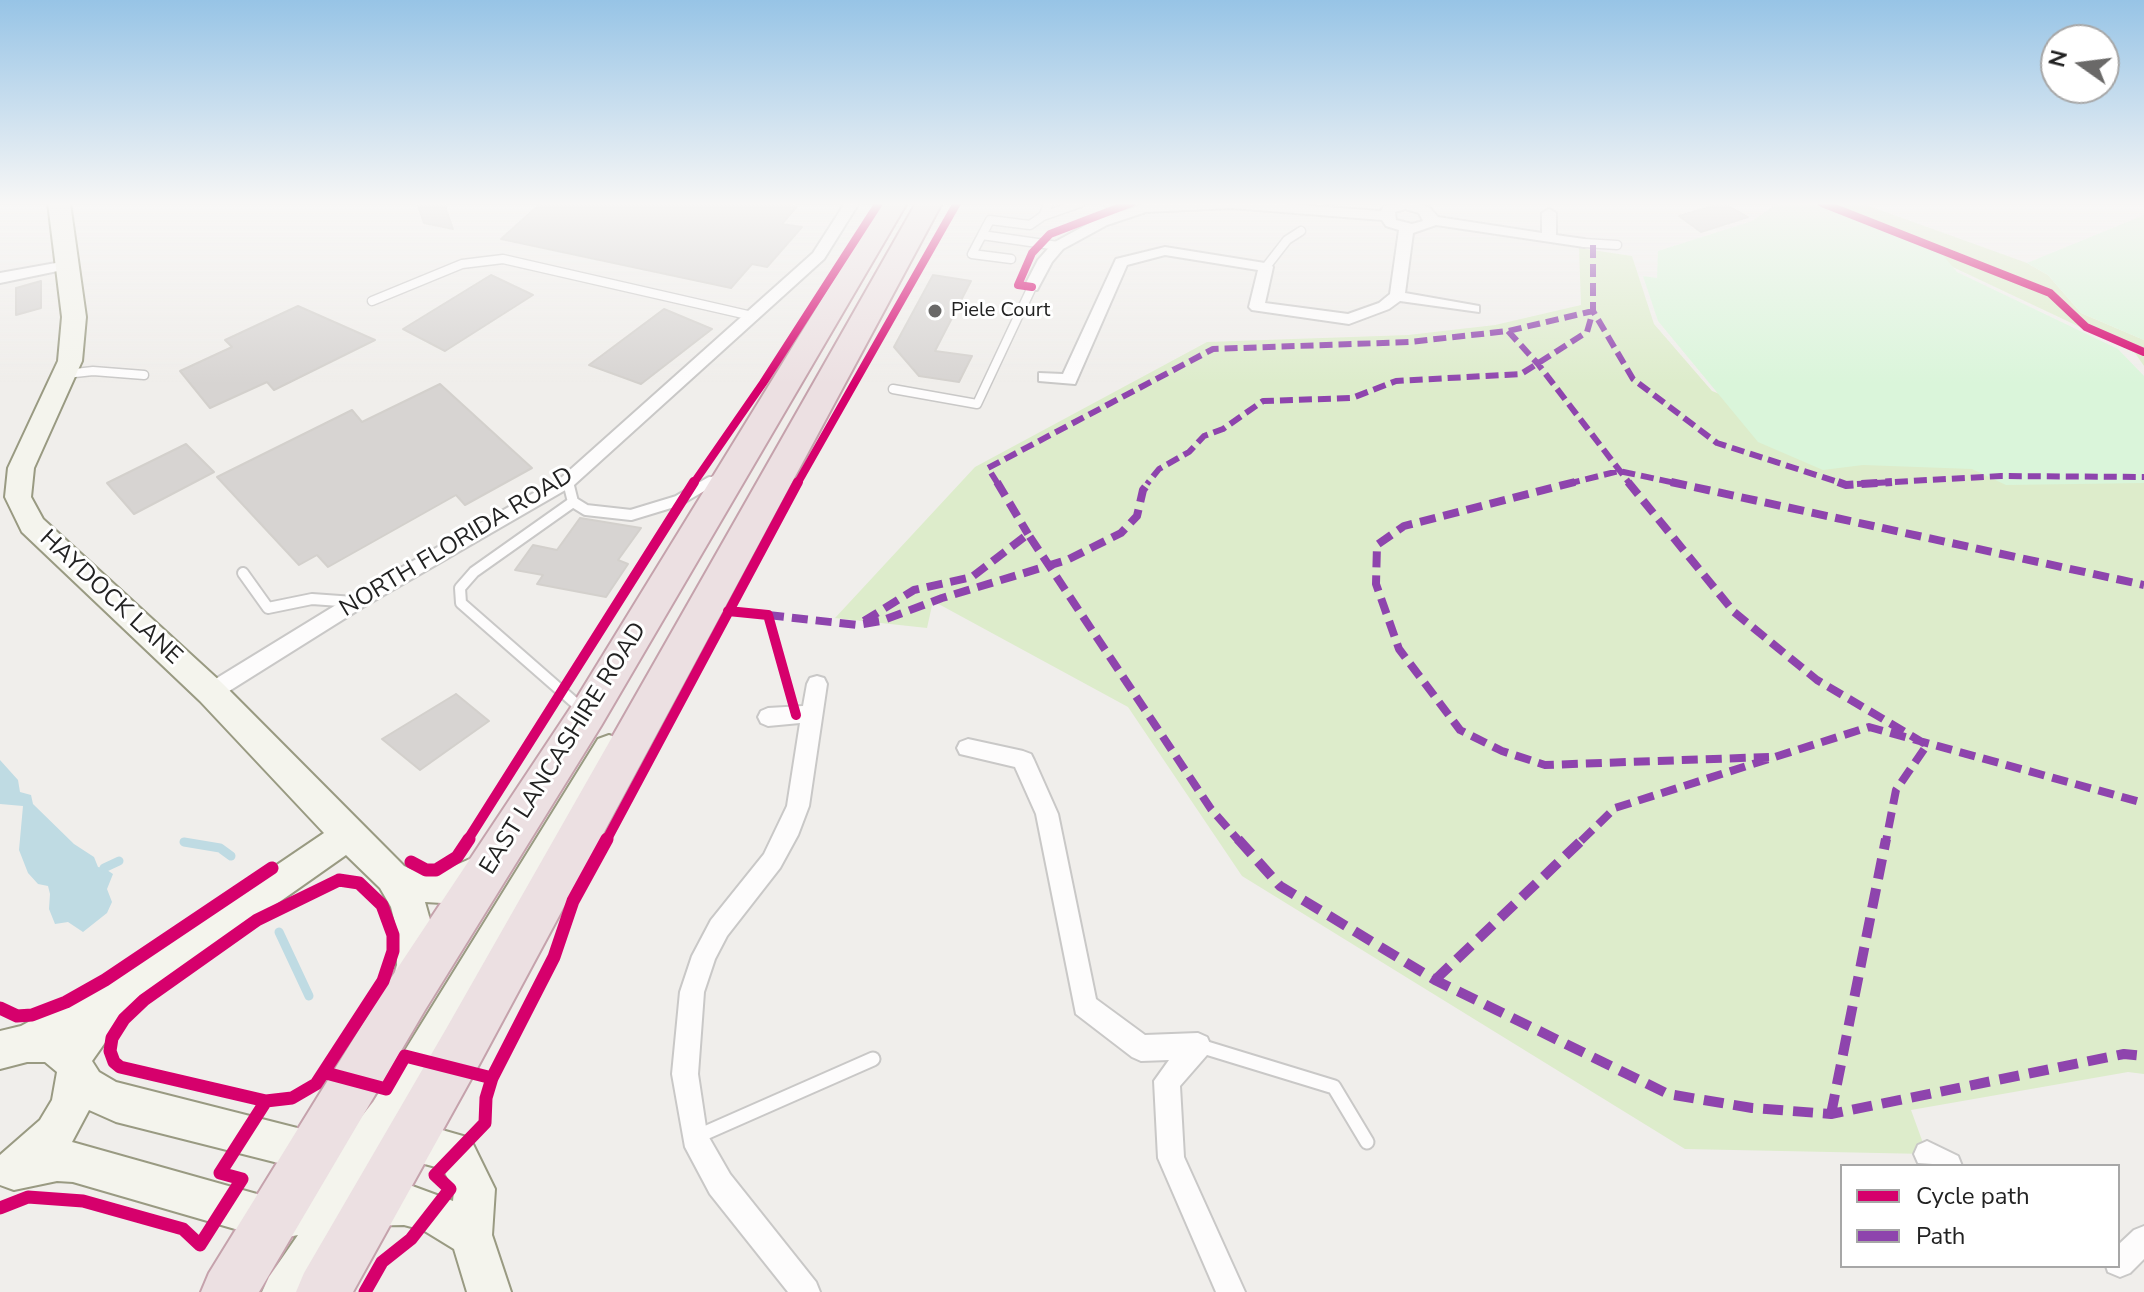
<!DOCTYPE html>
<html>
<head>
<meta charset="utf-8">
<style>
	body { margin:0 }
	#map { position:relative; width:2144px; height:1292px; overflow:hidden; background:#f0eeeb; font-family:"Nunito Sans",sans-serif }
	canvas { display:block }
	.legend { position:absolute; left:1840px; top:1164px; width:280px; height:104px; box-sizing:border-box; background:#fff; border:2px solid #a7a7a7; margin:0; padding:10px 14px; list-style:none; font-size:24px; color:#222 }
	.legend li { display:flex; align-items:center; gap:16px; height:40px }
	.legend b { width:40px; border:2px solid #a7a7a7 }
	.north { position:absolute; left:2040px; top:24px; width:80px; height:80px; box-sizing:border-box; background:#fff; border:2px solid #a7a7a7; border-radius:50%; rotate:284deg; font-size:22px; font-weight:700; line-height:32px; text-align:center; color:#222 }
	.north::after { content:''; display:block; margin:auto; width:28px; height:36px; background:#6a6968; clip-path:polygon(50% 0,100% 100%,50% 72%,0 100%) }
</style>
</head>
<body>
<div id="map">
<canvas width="2144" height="1292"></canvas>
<ul class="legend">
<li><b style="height:10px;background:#d6006c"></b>Cycle path</li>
<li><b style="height:10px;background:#8e44ad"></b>Path</li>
</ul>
<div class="north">N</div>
</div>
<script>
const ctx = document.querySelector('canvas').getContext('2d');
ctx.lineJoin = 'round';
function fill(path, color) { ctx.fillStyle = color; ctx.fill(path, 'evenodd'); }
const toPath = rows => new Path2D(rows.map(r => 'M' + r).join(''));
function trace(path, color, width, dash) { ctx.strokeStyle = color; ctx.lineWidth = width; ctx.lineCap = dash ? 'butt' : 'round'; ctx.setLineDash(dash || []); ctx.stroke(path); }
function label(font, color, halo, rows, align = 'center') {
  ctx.font = font + ' "Nunito Sans",sans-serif'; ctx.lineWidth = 6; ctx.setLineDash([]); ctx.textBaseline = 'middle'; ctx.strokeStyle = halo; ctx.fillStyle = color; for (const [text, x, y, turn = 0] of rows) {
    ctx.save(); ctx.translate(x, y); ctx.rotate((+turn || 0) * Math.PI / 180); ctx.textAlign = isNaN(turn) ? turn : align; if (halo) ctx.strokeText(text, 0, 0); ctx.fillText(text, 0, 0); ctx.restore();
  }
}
fill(toPath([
	[1817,203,1861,203,2027,263,2048,275,2081,313,2144,340,2144,366,2135,353],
	[1579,248,1632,256,1654,324,1712,391,1797,425,2144,427,2144,1074,2128,1072,1911,1110,1927,1154,1685,1149,1242,876,1128,707,933,601,927,628,835,618,975,467,1207,342,1408,335,1495,325,1581,305]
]), '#ddeccb');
fill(toPath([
	[1778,203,1813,203,1942,254,1957,272,2118,349,2144,376,2144,483,2006,485,1972,469,1863,465,1823,470,1758,442,1658,321,1643,276,1657,278,1658,251,1752,221],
	[2144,215,2144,340,2081,313,2048,275,2027,263]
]), '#daf5da');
fill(toPath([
	[0,760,18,780,20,792,31,795,33,804,74,844,94,857,98,867,104,868,113,874,107,889,112,902,107,913,83,932,68,922,55,924,49,909,50,894,48,886,38,884,28,873,19,850,23,806,0,804]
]), '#bfdbe3');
trace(toPath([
	[184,842,220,848,231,856],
	[104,868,119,861],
	[279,932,309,996]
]), '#bfdbe3', 9);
const building = toPath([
	[417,203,444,203,453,229,424,223,417,203],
	[541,203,779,203,797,206,782,224,802,227,767,267,752,264,731,288,501,239,541,203],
	[1723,203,1748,217,1701,232,1679,216,1723,203],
	[491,275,533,295,445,351,403,329,491,275],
	[933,275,971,281,935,351,972,356,959,382,919,376,894,347,933,275],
	[41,281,41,308,16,315,16,288,41,281],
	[298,306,375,340,274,390,267,382,210,408,180,371,232,347,225,340,298,306],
	[664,309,712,329,641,384,589,365,664,309],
	[440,384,532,468,465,505,456,495,328,567,317,555,299,565,217,477,352,410,362,422,440,384],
	[186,444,214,472,134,514,107,483,186,444],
	[580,518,641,528,618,560,628,564,606,597,537,584,543,575,515,570,533,545,557,550,580,518],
	[456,694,489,721,420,770,382,739,456,694]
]);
fill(building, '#d7d4d2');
trace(building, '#d3d0cc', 2);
const laneFar2 = toPath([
	[1049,203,1043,216,1030,225,990,220,982,235,1058,246],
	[1108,203,1119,215],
	[1043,216,1080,203],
	[982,235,972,254,1011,259],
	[1584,243,1617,245],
	[1266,267,1287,240,1301,231],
	[372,301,462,264,503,259,752,316],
	[66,374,93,371,144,375],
	[893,389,977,404,1032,287],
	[568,481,568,484],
	[707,484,718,478]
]);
const laneFar1 = toPath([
	[568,482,573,502,586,510,631,515,677,501,710,482],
	[573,502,474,572,460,588,461,603,582,709],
	[243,573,268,608,312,599,354,602]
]);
const lane = toPath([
	[1200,1046,1334,1087,1367,1142],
	[696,1137,873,1059]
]);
const street = toPath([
	[845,203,859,203,824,259,574,485,363,607,218,698,211,700,204,698,201,692,204,686,349,597,562,477,813,253,845,203],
	[1165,203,1271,203,1381,211,1384,206,1413,203,1429,207,1438,217,1542,233,1542,213,1549,209,1556,213,1556,235,1584,239,1591,243,1584,247,1436,225,1413,233,1405,293,1479,306,1479,312,1400,301,1389,309,1349,324,1252,310,1249,307,1258,270,1165,255,1127,265,1075,384,1039,381,1039,373,1063,374,1116,259,1165,247,1271,264,1273,267,1265,303,1348,314,1379,303,1390,294,1399,230,1386,226,1382,220,1232,208,1146,212,1107,225,1063,249,1052,262,1037,290,1027,290,1024,287,1038,260,1053,243,1097,219,1145,204,1165,203],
	[1405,209,1419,213,1423,221,1412,224,1396,220,1395,212,1405,209],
	[67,261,72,262,72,268,0,283,0,273,67,261],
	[817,676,824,678,827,684,809,806,798,835,780,868,727,936,715,959,704,992,698,1074,707,1134,730,1174,816,1282,820,1292,788,1292,710,1194,685,1147,672,1074,680,992,692,956,711,920,764,854,787,806,800,723,768,726,761,723,758,717,761,711,768,708,803,706,807,684,810,678,817,676],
	[968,739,1023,751,1031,754,1034,760,1058,814,1096,999,1145,1035,1198,1033,1207,1037,1211,1046,1207,1055,1180,1086,1184,1157,1245,1292,1216,1292,1158,1158,1154,1081,1169,1060,1141,1061,1132,1057,1076,1014,1036,814,1015,767,960,754,957,748,960,742,968,739],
	[1927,1141,1958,1156,1962,1166,1918,1163,1914,1154,1918,1145,1927,1141],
	[2144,1226,2144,1259,2130,1273,2120,1277,2108,1272,2106,1266,2118,1266,2118,1245,2134,1230,2144,1226]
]);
const secondary = toPath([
	[48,203,70,203,86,317,82,361,34,468,31,497,43,519,222,683,404,866,413,870,442,871,491,850,503,854,508,865,503,876,483,889,442,903,425,902,432,927,433,965,424,992,411,998,398,992,393,980,397,965,396,927,391,907,380,888,346,855,130,1007,92,1061,99,1072,116,1082,313,1132,328,1130,344,1139,373,1102,598,739,609,735,620,739,625,748,407,1120,470,1138,495,1189,492,1235,511,1292,467,1292,454,1249,423,1230,404,1225,353,1226,309,1292,262,1292,269,1277,298,1235,273,1240,73,1182,57,1181,14,1190,0,1185,0,1155,40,1120,52,1100,57,1072,45,1062,27,1062,0,1069,0,1031,21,1026,110,978,324,833,200,701,22,532,5,497,8,468,58,361,62,317,48,203],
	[89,1110,116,1122,314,1172,271,1198,72,1142,89,1110],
	[381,1156,395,1162,410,1160,443,1169,454,1191,453,1201,404,1183,363,1185,361,1183,381,1156]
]);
const highway = toPath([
	[881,203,907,203,601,726,425,1010,259,1292,201,1292,209,1273,391,978,573,704,881,203],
	[916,203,942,203,480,1063,353,1292,296,1292,304,1273,446,1029,916,203]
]);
trace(laneFar2, '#c9c8c7', 11);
trace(laneFar1, '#c9c8c7', 14);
trace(lane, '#c9c8c7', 17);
trace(street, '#c9c8c7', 4);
trace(secondary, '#999a82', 4);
trace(highway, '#c5a2ac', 4);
trace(laneFar2, '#fdfcfc', 8);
trace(laneFar1, '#fdfcfc', 10);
trace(lane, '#fdfcfc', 13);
fill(street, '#fdfcfc');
fill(secondary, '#f4f4ed');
fill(highway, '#ece0e2');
trace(toPath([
	[1593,245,1593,311,1633,379,1717,443,1844,484],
	[1508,331,1538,364,1630,484],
	[998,484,988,468,1213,349,1409,342,1508,331,1593,311,1587,332,1521,374,1396,381,1352,398,1263,401,1223,429,1204,436,1189,452,1159,469,1147,484],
	[1567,484,1619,471,1680,484],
	[1857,484,2001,476,2144,477]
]), '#8e44ad', 6, [13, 6]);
trace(toPath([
	[997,482,1028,534],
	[1575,482,1404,526,1377,545,1376,584,1399,649,1460,730,1502,751,1545,765,1769,757],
	[1628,482,1734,612,1817,680,1927,745,1896,790,1886,841],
	[1671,482,2144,585],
	[1838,482,1846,485,1892,482],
	[768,615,857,625,881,621,942,598,1067,560,1121,533,1137,516,1143,490,1149,482],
	[864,621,914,590,972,577,1028,534,1211,809,1239,841],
	[1581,841,1615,808,1869,727,2144,803]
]), '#8e44ad', 8, [16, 8]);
trace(toPath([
	[1238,839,1280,886,1435,980,1668,1094,1752,1108,1831,1114,2124,1054,2144,1056],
	[1435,980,1583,839],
	[1831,1114,1886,839]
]), '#8e44ad', 10, [20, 10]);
trace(toPath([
	[1822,203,2050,293,2086,327,2144,352],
	[1032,287,1018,285,1032,253,1050,234,1131,203],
	[693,484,763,383,879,203],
	[797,484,957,203]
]), '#d6006c', 8);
trace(toPath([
	[728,611,768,615,796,715],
	[467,841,694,482],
	[606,841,798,482]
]), '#d6006c', 10);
trace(toPath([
	[411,862,426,870,436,870,457,857,469,839],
	[339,880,359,883,382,905,393,935,393,951,383,981,316,1084,292,1098,266,1101,120,1067,114,1062,110,1051,112,1038,124,1019,144,1000,257,920,339,880],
	[0,1008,17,1016,32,1015,66,1002,105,980,272,868],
	[326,1073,386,1089,405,1056,492,1078],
	[0,1208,28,1197,83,1201,183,1229,200,1245,242,1179,220,1173,266,1101],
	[365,1292,382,1262,411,1239,450,1189,435,1175,485,1123,486,1098,492,1078,554,957,573,901,607,839]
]), '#d6006c', 13);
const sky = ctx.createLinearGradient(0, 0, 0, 384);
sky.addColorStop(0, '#97c4e6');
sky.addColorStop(0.53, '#f8f7f6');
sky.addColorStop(1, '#f8f7f600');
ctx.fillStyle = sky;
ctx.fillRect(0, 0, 2144, 384);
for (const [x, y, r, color] of [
	[935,311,8,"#6a6968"]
]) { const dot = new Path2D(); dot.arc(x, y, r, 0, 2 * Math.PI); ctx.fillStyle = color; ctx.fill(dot); trace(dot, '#fff', 3); }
label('20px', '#222', '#fff', [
	["Piele Court",951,311]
], 'left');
label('24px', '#222', '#fff', [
	["NORTH FLORIDA ROAD",457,543,-31],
	["HAYDOCK LANE",110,598,43],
	["EAST LANCASHIRE ROAD",564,749,-58]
]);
</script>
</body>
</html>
